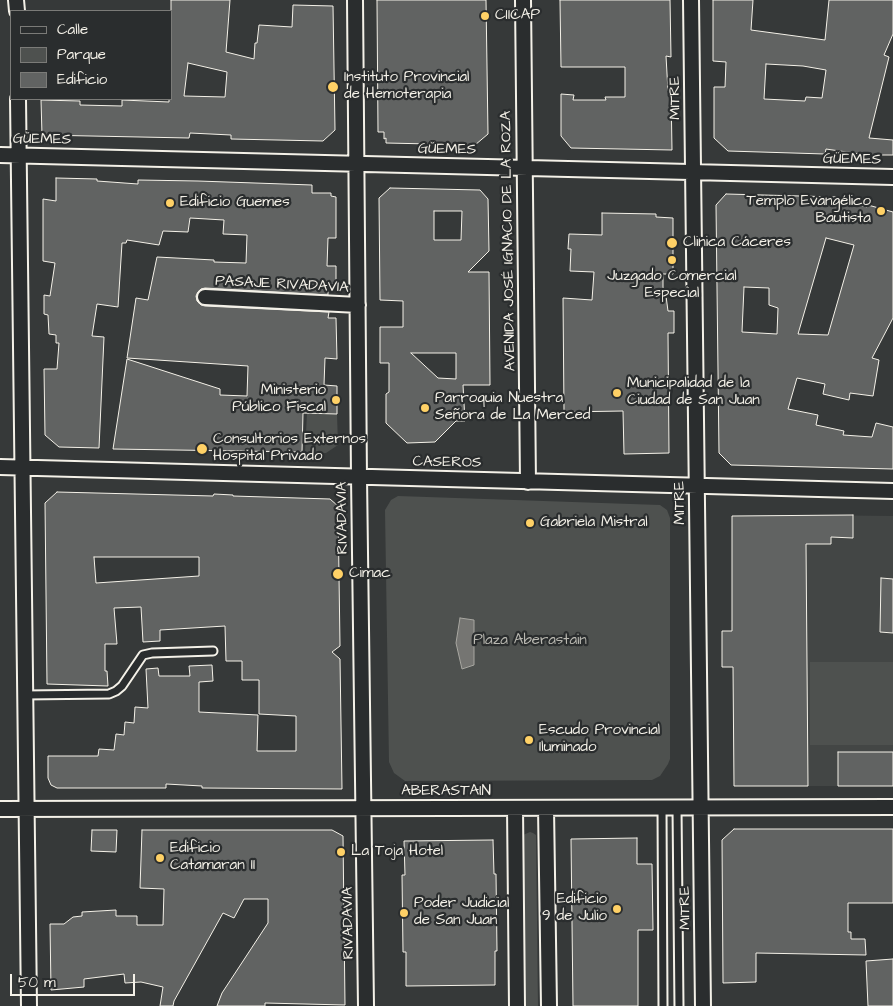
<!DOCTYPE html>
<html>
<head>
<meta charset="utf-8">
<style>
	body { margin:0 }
	#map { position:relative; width:893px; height:1006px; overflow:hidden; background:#363939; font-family:"Architects Daughter",sans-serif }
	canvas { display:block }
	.legend { position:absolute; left:10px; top:10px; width:162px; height:90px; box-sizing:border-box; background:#2a2d2e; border:1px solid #7b7b78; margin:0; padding:6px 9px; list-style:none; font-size:15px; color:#f4f1e8 }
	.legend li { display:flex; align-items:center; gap:10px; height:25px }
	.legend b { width:25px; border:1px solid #7b7b78 }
	.scale { position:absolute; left:10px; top:974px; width:125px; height:22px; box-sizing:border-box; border:2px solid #f4f1e8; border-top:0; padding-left:6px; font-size:15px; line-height:18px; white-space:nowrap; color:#f4f1e8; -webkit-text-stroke:4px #2a2d2e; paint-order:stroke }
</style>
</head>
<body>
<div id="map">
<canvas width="893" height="1006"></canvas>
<ul class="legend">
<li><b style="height:6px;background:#2a2d2e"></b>Calle</li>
<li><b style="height:14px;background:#4e514f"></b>Parque</li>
<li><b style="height:14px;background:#616362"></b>Edificio</li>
</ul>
<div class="scale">50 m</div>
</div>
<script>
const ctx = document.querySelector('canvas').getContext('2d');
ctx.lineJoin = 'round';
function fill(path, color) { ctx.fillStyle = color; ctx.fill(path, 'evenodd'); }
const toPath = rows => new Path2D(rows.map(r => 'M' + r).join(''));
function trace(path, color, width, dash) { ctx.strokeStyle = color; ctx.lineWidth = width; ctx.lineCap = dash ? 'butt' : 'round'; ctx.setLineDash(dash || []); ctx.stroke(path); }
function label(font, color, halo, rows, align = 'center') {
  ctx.font = font + ' "Architects Daughter",sans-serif'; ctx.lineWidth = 4.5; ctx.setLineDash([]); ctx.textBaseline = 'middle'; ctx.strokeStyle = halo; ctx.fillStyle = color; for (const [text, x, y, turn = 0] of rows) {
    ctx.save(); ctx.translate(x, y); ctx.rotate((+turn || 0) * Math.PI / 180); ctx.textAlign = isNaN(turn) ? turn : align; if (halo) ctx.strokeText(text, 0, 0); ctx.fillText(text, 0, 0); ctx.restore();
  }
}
fill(toPath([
	[806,515,893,516,893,786,734,786,732,516]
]), '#434645');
fill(toPath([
	[307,413,337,414,338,445,326,453,305,453],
	[398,496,660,505,667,510,670,518,670,759,668,764,660,776,652,780,405,781,394,773,389,762,385,510,391,500],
	[810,662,893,662,893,745,810,745],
	[530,832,533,833,536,835,538,1006,526,1006,523,835]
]), '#4e514f');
const water = toPath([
	[460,618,474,620,474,665,462,669,456,643,460,618]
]);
fill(water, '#757572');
trace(water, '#a8a7a1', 1);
const building = toPath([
	[171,0,230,0,226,52,254,59,255,43,257,43,259,25,292,27,293,5,333,6,335,130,323,141,231,139,231,135,190,133,189,138,42,135,41,100,80,101,80,105,122,106,122,100,169,102,169,99,171,99,171,0],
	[188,63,227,72,225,97,184,96,188,63],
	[377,0,486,0,488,134,475,145,386,143,386,138,384,139,384,132,378,132,377,0],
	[560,0,670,0,671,57,666,56,668,91,671,91,672,150,571,148,561,136,561,94,574,95,573,100,606,100,605,97,625,97,625,67,561,67,560,0],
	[713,0,753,0,751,30,825,40,829,0,893,0,893,34,884,55,889,57,869,138,893,140,893,155,867,155,826,149,825,154,728,151,714,138,714,87,725,87,726,62,713,61,713,0],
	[766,64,803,66,826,70,822,98,806,97,805,101,764,99,766,64],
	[56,178,97,179,97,181,138,184,138,180,198,181,312,185,312,193,331,193,331,196,336,197,336,238,328,238,327,266,336,266,336,284,328,284,328,295,205,288,201,289,198,292,196,296,197,301,201,305,205,306,329,312,328,318,336,318,337,359,325,358,324,385,337,386,337,414,303,413,302,452,113,449,127,359,220,389,220,395,247,396,248,366,127,358,136,298,148,300,157,257,214,260,214,262,246,263,247,235,223,234,224,220,190,218,188,232,163,231,159,245,127,240,126,243,122,243,118,307,97,304,92,336,104,337,99,448,59,447,45,435,44,369,57,369,59,343,56,343,56,335,49,334,48,315,44,314,44,295,50,296,55,263,43,261,43,199,56,201,56,178],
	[390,188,480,190,488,199,489,251,468,272,489,272,490,385,463,385,465,421,456,421,435,442,407,443,386,423,386,394,389,392,389,363,380,363,380,327,403,327,403,301,380,300,379,198,390,188],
	[434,211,462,211,461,240,434,240,434,211],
	[411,353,456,353,456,379,438,378,411,353],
	[726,194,838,197,837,199,867,207,868,205,893,212,893,318,872,358,879,360,873,396,850,393,849,400,823,394,825,384,797,378,788,409,818,415,816,425,844,431,843,435,872,437,876,423,893,427,893,469,731,465,719,453,716,205,726,194],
	[826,238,854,245,828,335,798,334,826,238],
	[744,287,769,288,769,305,778,308,777,334,742,332,744,287],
	[602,213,656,214,656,217,673,218,673,274,663,274,663,290,666,296,668,311,674,311,674,333,668,333,669,453,624,454,623,411,564,412,563,298,592,300,594,272,570,271,571,249,568,249,569,234,602,235,602,213],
	[57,492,213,496,214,494,233,495,233,496,330,499,338,506,340,646,332,652,340,659,342,789,202,788,202,786,166,784,166,788,57,788,51,785,48,778,48,756,98,756,99,749,114,750,116,734,124,735,125,722,134,723,135,707,148,708,146,669,158,668,159,676,190,676,189,666,212,665,213,681,199,682,199,712,258,715,257,751,296,751,296,716,259,714,259,680,242,680,242,661,226,661,225,626,160,630,160,641,143,642,141,607,114,608,117,644,105,644,105,671,107,671,108,686,47,684,45,503,57,492],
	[94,557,199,557,199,576,96,583,94,557],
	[853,515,853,538,831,537,831,544,806,544,808,786,734,786,733,667,722,667,722,631,732,631,732,516,853,515],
	[881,578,893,579,893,633,880,632,881,578],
	[838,752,893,752,893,786,838,786,838,752],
	[734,829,893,829,893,903,848,903,848,932,851,932,851,939,865,939,866,955,756,953,756,982,723,983,722,840,734,829],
	[92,830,117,830,116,852,91,851,92,830],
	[142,830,332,830,343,836,345,1005,265,1003,265,1006,217,1006,222,993,268,923,268,899,244,899,234,918,223,913,174,1001,173,1006,160,1006,163,987,141,982,125,983,124,974,84,979,84,987,51,990,50,924,64,924,73,917,82,916,82,912,116,910,116,916,137,916,137,925,163,925,164,889,140,888,142,830],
	[637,838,637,864,652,864,653,930,638,930,638,1006,573,1006,571,839,637,838],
	[493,840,494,874,496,874,497,951,495,951,495,985,406,986,406,952,403,952,402,875,405,875,404,841,493,840],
	[893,959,893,1006,868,1006,866,961,893,959]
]);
fill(building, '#616362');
trace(building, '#f4f1e8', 1);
const lane = toPath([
	[25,695,109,694,116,691,122,686,143,655,152,653,213,651],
	[662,808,663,1006],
	[677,808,679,1006]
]);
const street = toPath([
	[16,0,17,11],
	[355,0,359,477,366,1006],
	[523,0,528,482],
	[691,0,703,1006],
	[18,99,29,1006],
	[0,155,893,177],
	[205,297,358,305],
	[0,467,893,491],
	[515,808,517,1006],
	[546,808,549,1006],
	[0,809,893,807]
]);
trace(lane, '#f4f1e8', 11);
trace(street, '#f4f1e8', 18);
trace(lane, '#2a2d2e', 7);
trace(street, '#2a2d2e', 14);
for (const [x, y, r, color] of [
	[485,16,5,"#ffd166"],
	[333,87,6,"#ffd166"],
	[170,203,5,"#ffd166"],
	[881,211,5,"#ffd166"],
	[672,243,6,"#ffd166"],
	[672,260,5,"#ffd166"],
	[617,393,5,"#ffd166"],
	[336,400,5,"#ffd166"],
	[425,408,5,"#ffd166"],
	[202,449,6,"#ffd166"],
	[530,523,5,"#ffd166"],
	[338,574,6,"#ffd166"],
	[529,740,5,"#ffd166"],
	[341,852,5,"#ffd166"],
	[160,858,5,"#ffd166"],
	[617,909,5,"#ffd166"],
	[404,913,5,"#ffd166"]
]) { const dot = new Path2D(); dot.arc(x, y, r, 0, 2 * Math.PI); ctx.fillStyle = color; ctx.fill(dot); trace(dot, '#2a2d2e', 2); }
label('15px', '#f4f1e8', '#2a2d2e', [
	["CIICAP",495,16],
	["Instituto Provincial",344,78],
	["de Hemoterapia",344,95],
	["Templo Evangélico",871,202,"right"],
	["Bautista",871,219,"right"],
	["Edificio Guemes",180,203],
	["Clinica Cáceres",683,243],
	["Juzgado Comercial",672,277,"center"],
	["Especial",672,294,"center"],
	["Municipalidad de la",627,384],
	["Ciudad de San Juan",627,401],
	["Ministerio",326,391,"right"],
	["Público Fiscal",326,408,"right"],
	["Parroquia Nuestra",435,399],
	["Señora de La Merced",435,416],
	["Consultorios Externos",213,440],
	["Hospital Privado",213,457],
	["Gabriela Mistral",540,523],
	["Cimac",349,574],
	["Escudo Provincial",539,731],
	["Iluminado",539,748],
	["Edificio",170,849],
	["Catamaran II",170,866],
	["La Toja Hotel",351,852],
	["Edificio",607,900,"right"],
	["9 de Julio",607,917,"right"],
	["Poder Judicial",414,904],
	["de San Juan",414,921]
], 'left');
label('15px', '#f4f1e8', '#2a2d2e', [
	["MITRE",676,98,-91],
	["GÜEMES",42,140,1],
	["GÜEMES",447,150,1],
	["GÜEMES",852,160,1],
	["AVENIDA JOSÉ IGNACIO DE LA ROZA",509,241,-91],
	["PASAJE RIVADAVIA",282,285,3],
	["CASEROS",447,463,1],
	["MITRE",681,503,-90],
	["RIVADAVIA",343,518,-91],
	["ABERASTAIN",446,792],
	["MITRE",686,908,-91],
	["RIVADAVIA",349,923,-91]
]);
label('15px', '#bab9b2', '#2a2d2e', [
	["Plaza Aberastain",530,641]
]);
</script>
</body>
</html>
